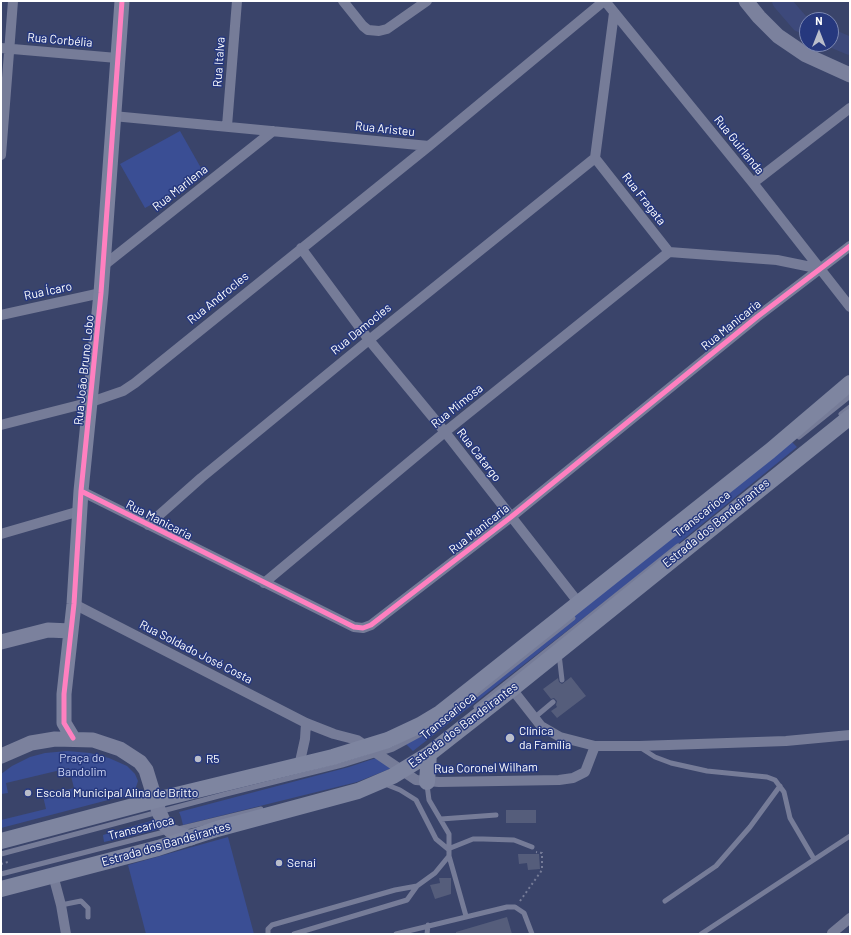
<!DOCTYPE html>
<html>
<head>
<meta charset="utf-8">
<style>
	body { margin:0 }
	#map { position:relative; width:851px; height:935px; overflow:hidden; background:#3a446a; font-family:Barlow,sans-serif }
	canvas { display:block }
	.frame { position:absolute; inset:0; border:2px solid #fff; pointer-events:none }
	.north { position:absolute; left:799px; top:12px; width:40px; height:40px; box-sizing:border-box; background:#26387e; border:1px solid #7d88b2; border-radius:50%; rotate:0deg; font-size:11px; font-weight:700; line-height:16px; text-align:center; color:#fff }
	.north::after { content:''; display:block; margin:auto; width:14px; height:18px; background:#babecb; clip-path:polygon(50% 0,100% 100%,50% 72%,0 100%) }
</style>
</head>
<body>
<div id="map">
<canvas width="851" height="935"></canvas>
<div class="frame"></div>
<div class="north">N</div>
</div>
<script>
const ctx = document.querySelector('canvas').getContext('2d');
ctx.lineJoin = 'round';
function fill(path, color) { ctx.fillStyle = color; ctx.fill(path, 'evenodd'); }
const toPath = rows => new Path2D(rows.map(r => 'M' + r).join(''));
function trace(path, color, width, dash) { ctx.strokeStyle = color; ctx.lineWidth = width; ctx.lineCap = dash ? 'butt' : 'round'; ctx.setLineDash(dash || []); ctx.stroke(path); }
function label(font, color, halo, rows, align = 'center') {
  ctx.font = font + ' Barlow,sans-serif'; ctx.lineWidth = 3; ctx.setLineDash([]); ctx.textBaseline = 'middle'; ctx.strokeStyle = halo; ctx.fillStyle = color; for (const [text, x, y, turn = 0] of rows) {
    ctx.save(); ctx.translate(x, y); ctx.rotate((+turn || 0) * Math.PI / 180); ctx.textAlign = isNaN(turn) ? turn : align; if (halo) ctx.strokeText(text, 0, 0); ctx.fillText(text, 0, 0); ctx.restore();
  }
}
fill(toPath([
	[180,131,205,175,145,208,120,164],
	[790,440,797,447,663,556,413,751,406,744,582,609],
	[67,751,90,753,109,758,127,766,135,774,138,781,135,790,131,794,1,828,1,820,46,809,43,796,74,788,69,768,6,783,8,793,1,794,1,774,12,766,30,757,45,753],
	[379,757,392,768,357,782,183,825,181,817,179,812,349,767],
	[154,820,157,830,104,842,103,835],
	[228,837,254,934,146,934,128,865]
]), '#3a4e94');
trace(toPath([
	[781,1,800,23,807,26],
	[831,38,850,46]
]), '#3d497b', 18);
fill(toPath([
	[571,677,586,696,557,718,551,711,557,707,556,705,557,701,554,698,551,699,543,689,558,678,559,682,562,684],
	[506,810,536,810,536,823,506,823],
	[518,854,539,854,540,869,528,870,527,863,519,864],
	[439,878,451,878,451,894,435,899,430,885,440,883],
	[507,917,512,934,456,934,456,932]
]), '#555d7b');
trace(toPath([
	[1,864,8,862],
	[520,901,542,870,542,853,536,852]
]), '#767c98', 2, [2, 3]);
trace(toPath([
	[841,414,850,407],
	[799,437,850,396],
	[559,654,562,680],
	[476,707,678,546],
	[534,718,553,702],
	[641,748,655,757,671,763,707,771,767,777,775,780,784,792,790,818,814,859],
	[385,784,400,790,416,800,436,839,448,849],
	[427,785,429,800,449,834,449,856,466,916],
	[441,819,496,815],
	[178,829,261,809],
	[448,849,473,839,483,839,514,840,532,847],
	[1,854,226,794,342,765,393,749,441,723,573,618],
	[1,874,168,831],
	[665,901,716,866,750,827,780,786],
	[61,905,81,901,88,908,88,917],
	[268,934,268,929,272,925,395,890,417,886],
	[294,934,407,900,417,886,435,873,449,856],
	[396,934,507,907,515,907,524,913,532,934],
	[427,934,428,925],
	[701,934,850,836]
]), '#767c98', 5);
trace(toPath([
	[343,1,363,26,368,30,379,31,387,29,427,1],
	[605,1,753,183,850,307],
	[614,13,595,158,669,252,777,260,821,269],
	[1,48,117,58],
	[113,116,429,146],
	[227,126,237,1],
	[1,155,13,1],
	[753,183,850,108],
	[301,248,369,340,445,432,578,602],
	[103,266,273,131],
	[1,315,101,293],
	[1,425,91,402,123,391,135,383,429,146,604,1],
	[81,491,354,627,363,628,371,625,511,517,757,317,850,246],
	[148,525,201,478,369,340,595,158],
	[1,534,80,511],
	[264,583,445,432,669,252],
	[74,604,306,723,334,734,357,740,416,780,439,782,559,780,573,778,585,772,595,746],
	[512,689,541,726,560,737,595,746,639,746,786,741,850,735],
	[299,766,305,739,306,723],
	[53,875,61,905,66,934],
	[832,933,850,918]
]), '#767c98', 10);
trace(toPath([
	[746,1,759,17,778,36,806,55,850,75],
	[1,642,48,630,71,631],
	[73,738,64,723,64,694,74,604,81,491,101,293,122,1],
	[1,756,31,743,55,739,93,740,120,749,140,762,146,770,159,812,165,825,171,831,191,838]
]), '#7b819d', 15);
trace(toPath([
	[427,782,429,754],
	[1,841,156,800,333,757,388,740,420,725,440,713,473,687,770,451,850,383],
	[1,889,158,848,217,829,358,791,393,776,429,754,512,689,850,417]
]), '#7e85a0', 16);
trace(toPath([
	[81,491,354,627,363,628,371,625,511,517,757,317,850,246],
	[73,738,64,723,64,694,74,604,81,491,101,293,122,1]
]), '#ff80c0', 5);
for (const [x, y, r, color] of [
	[510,738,5,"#babecb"],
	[198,759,4,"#babecb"],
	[28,793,4,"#babecb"],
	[279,863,4,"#babecb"]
]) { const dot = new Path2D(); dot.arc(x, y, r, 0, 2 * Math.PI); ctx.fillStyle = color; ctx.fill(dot); trace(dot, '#26387e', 1.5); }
label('12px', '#fff', '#26387e', [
	["Rua Corbélia",60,40,5],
	["Rua Italva",219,62,-86],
	["Rua Aristeu",385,129,6],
	["Rua Guirlanda",739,145,51],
	["Rua Marilena",180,188,-38],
	["Rua Fragata",644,199,52],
	["Rua Ícaro",48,291,-12],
	["Rua Androcles",218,298,-39],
	["Rua Manicaria",731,325,-39],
	["Rua Damocles",361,329,-39],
	["Rua João Bruno Lobo",84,370,-84],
	["Rua Mimosa",457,406,-39],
	["Rua Catargo",479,455,52],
	["Transcarioca",702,514,-38],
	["Rua Manicaria",159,520,27],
	["Estrada dos Bandeirantes",716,523,-39],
	["Rua Manicaria",479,529,-38],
	["Rua Soldado José Costa",196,652,27],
	["Transcarioca",448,716,-39],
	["Estrada dos Bandeirantes",463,725,-37],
	["Rua Coronel Wilham",486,768,-1],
	["Transcarioca",141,828,-14],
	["Estrada dos Bandeirantes",166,844,-16]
]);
label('12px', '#fff', '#26387e', [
	["Clínica",519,731],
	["da Família",519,745],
	["R5",206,759],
	["Escola Municipal Alina de Britto",36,793],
	["Senai",287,863]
], 'left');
label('12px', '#cfd7f4', '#26387e', [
	["Praça do",82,758],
	["Bandolim",82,772]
]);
</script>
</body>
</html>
